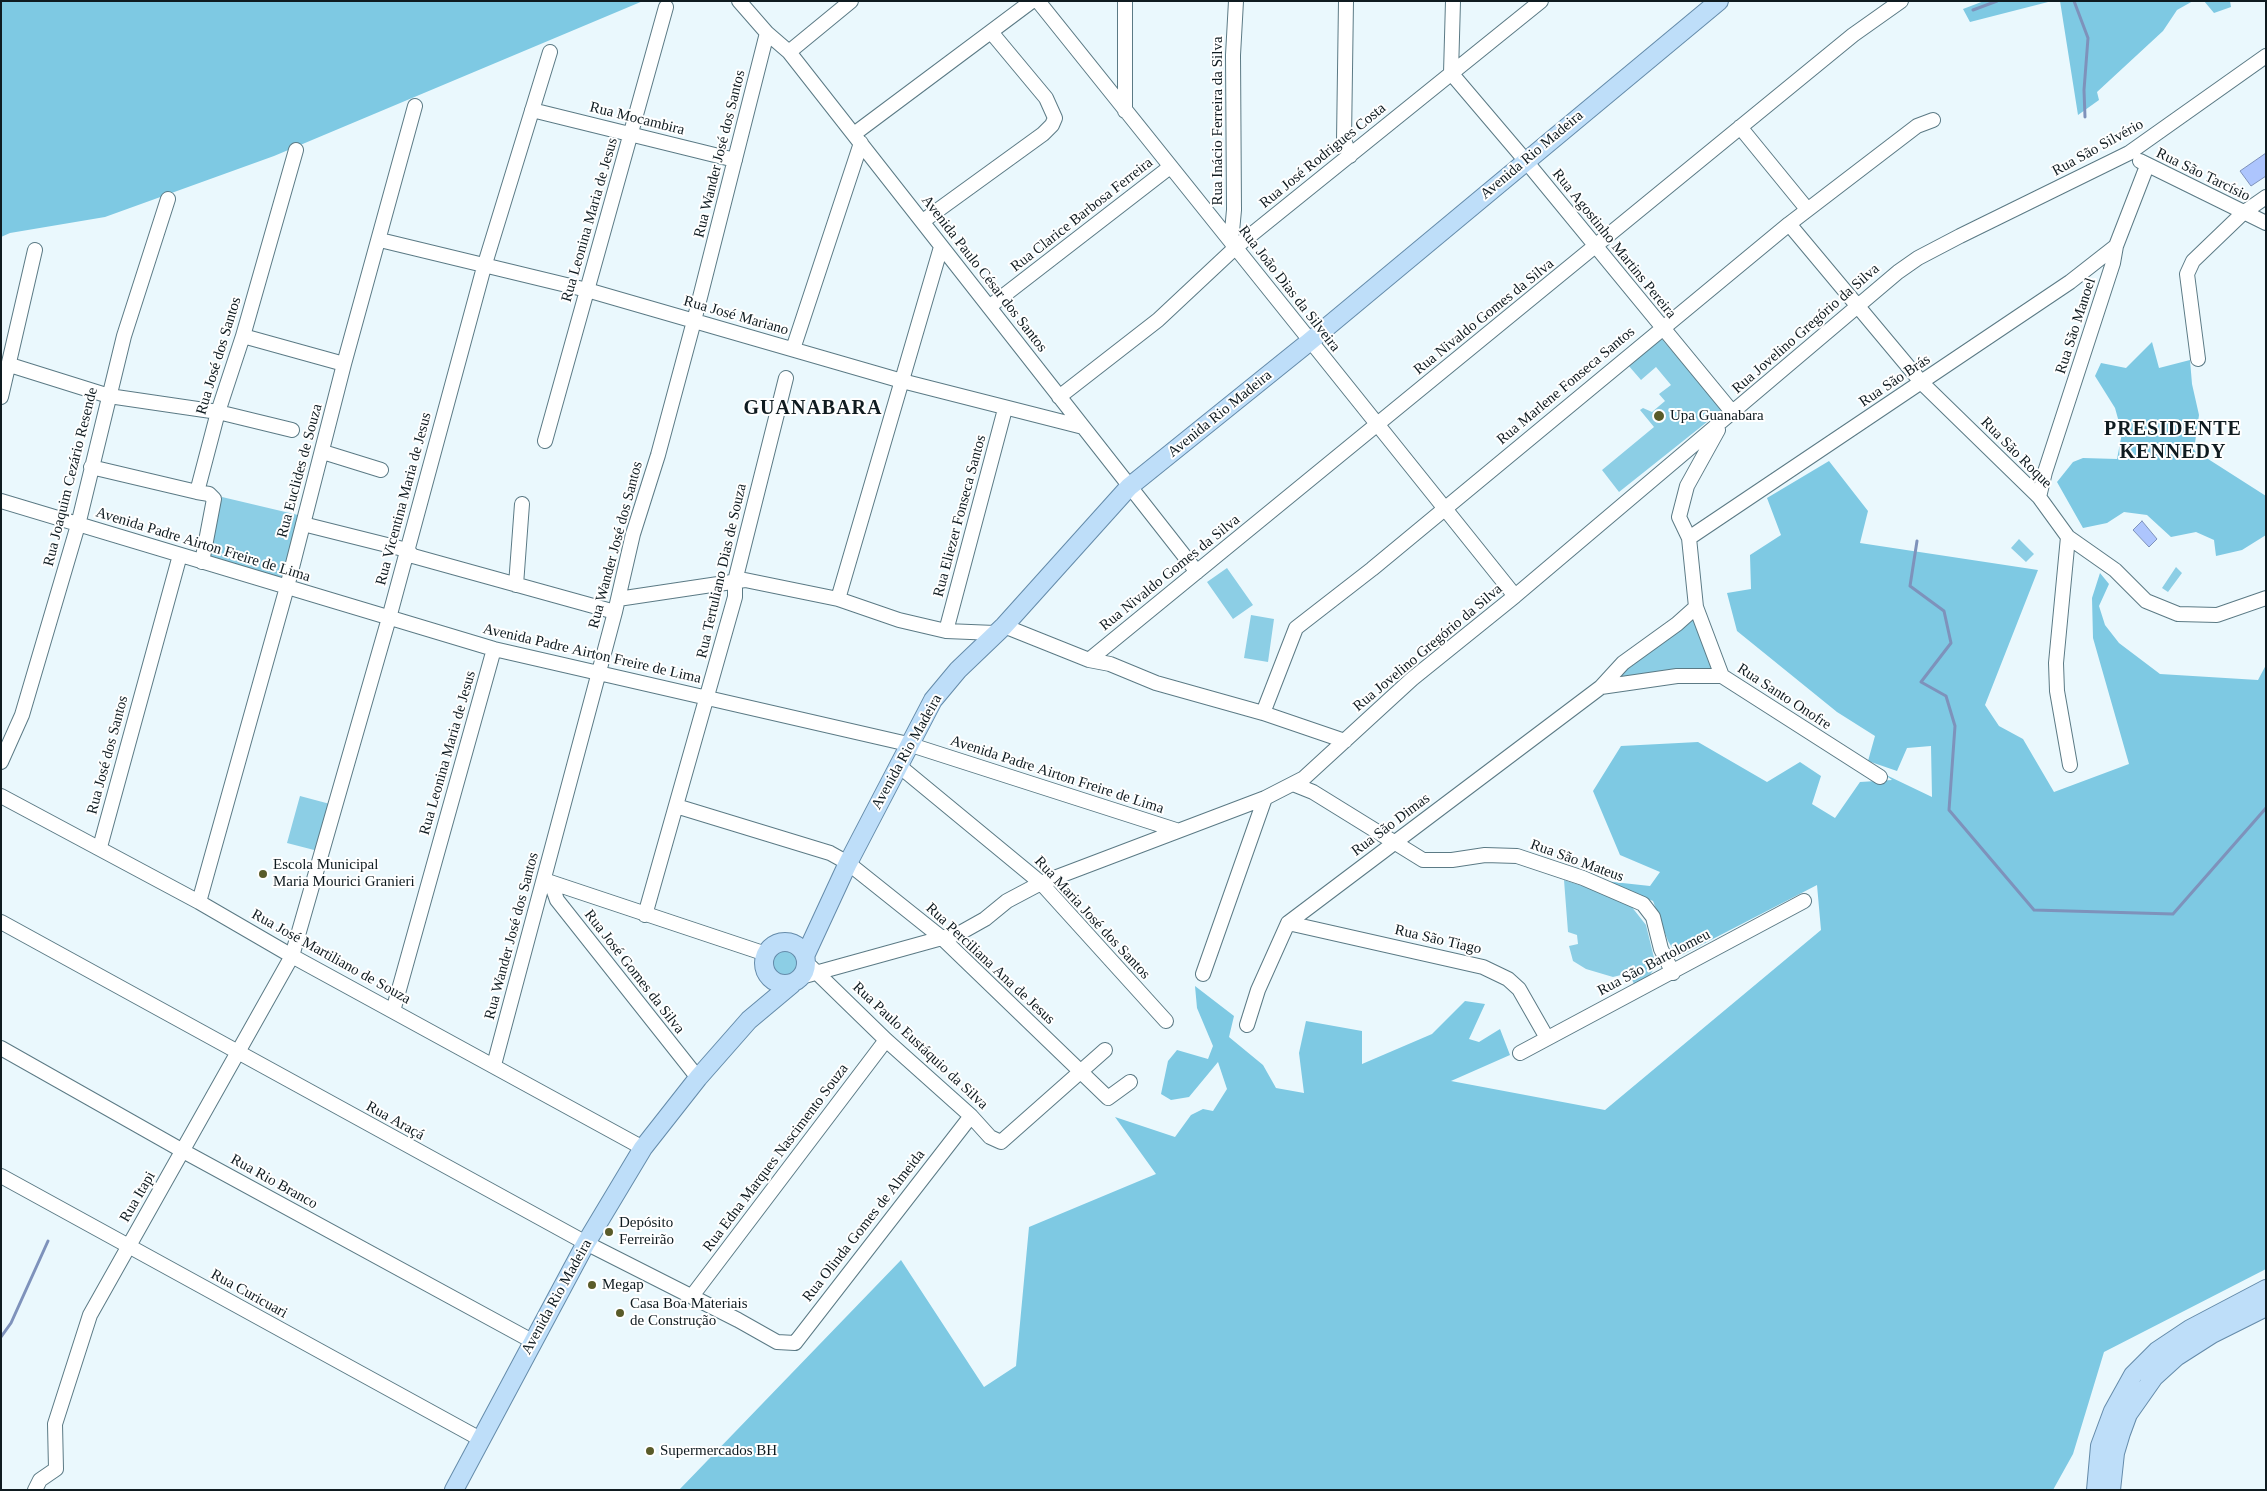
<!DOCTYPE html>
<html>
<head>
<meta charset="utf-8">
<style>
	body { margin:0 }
	#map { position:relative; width:2267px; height:1491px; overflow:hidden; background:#eaf8fd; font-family:"Times New Roman",serif }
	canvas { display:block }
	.frame { position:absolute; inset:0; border:2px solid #0f1b20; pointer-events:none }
</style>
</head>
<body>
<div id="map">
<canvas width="2267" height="1491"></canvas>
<div class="frame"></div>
</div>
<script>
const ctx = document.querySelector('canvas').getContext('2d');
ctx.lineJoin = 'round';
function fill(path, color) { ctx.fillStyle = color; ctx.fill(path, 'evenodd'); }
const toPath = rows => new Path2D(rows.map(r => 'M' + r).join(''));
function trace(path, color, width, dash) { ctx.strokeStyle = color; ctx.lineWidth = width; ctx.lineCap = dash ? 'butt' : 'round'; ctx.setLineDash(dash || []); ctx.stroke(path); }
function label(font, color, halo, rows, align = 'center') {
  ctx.font = font + ' "Times New Roman",serif'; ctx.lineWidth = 4; ctx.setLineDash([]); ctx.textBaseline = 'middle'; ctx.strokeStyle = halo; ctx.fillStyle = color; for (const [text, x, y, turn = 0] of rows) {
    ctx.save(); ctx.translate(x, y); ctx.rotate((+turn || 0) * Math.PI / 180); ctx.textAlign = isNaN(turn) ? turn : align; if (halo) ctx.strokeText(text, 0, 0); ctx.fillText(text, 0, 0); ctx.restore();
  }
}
fill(toPath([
	[1661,338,1722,410,1619,492,1602,470,1654,427,1640,410,1643,408,1652,412,1665,401,1659,394,1671,385,1656,367,1641,380,1628,365],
	[222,497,298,515,285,580,208,559],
	[2019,539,2034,554,2026,562,2011,548],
	[2176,567,2182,573,2168,592,2162,588],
	[1227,568,1253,605,1233,619,1207,582],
	[1698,613,1720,667,1615,677],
	[1251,615,1274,619,1268,662,1244,658],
	[300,796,330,804,318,851,287,843],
	[1564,880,1601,892,1631,906,1646,925,1656,966,1645,982,1635,986,1629,973,1613,977,1586,969,1573,961,1569,946,1578,944,1577,935,1568,932],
	'771 964a13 13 0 1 1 26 0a13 13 0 1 1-26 0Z'
]), '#8ccee5');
fill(toPath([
	[1,1,643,1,274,156,105,217,10,233,1,237],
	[1984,1,2052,1,1970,22,1963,9],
	[2060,1,2193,1,2177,10,2163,31,2097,92,2099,100,2078,115],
	[2204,1,2230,1,2231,7,2214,13],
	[2152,342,2159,368,2190,360,2192,384,2199,415,2194,450,2266,496,2266,535,2242,550,2216,556,2214,540,2196,532,2171,537,2147,515,2124,512,2107,523,2083,528,2057,482,2073,462,2083,458,2117,459,2122,433,2115,408,2095,376,2101,363,2126,368],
	[1829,461,1868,511,1860,543,2038,570,1985,705,1999,726,2023,739,2054,792,2129,764,2093,638,2092,598,2100,573,2109,584,2099,606,2105,625,2119,643,2160,674,2258,680,2266,665,2266,1269,2104,1352,2073,1454,2053,1490,679,1490,901,1260,984,1387,1016,1366,1029,1227,1156,1174,1115,1117,1175,1137,1191,1115,1203,1109,1213,1111,1227,1089,1218,1062,1189,1097,1171,1100,1161,1094,1168,1061,1177,1050,1208,1059,1213,1046,1197,1008,1195,986,1234,1016,1229,1037,1263,1065,1276,1088,1304,1093,1299,1053,1306,1021,1362,1031,1362,1064,1432,1034,1465,1001,1485,1004,1469,1039,1479,1042,1500,1029,1510,1055,1451,1081,1605,1110,1821,930,1817,885,1678,957,1668,941,1653,901,1604,881,1650,886,1660,872,1620,855,1593,791,1621,746,1698,742,1767,782,1800,762,1821,776,1812,804,1835,818,1860,782,1892,780,1884,774,1932,797,1931,746,1907,748,1897,771,1868,761,1875,736,1837,712,1737,631,1727,593,1751,589,1750,555,1781,535,1767,498]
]), '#7ec9e3');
const water = toPath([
	[2266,153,2266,176,2251,186,2240,171,2266,153],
	[2142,521,2157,539,2149,547,2133,530,2142,521]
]);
fill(water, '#adc5fd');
trace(water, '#7e92bb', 1);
trace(toPath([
	[2074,1,2088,38,2084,90,2085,117],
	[1973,10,1997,1],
	[1917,541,1910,586,1944,611,1951,643,1921,682,1946,696,1955,726,1949,810,2034,910,2173,914,2266,808],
	[1,1337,11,1323,48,1241]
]), '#7e92bb', 3);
const minor = toPath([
	[739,1,767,33,789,52,1197,572],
	[1038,1,1515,596],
	[1125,1,1125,111],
	[1346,1,1344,140,1350,156],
	[1453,1,1451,73,1525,160,1733,413],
	[789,52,851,1],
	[532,110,735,160],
	[1740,127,1807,209],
	[854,134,1032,1],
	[2140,161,2266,223],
	[923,221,1043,134,1052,125,1055,118,1046,98,991,32],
	[1789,224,1922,383,2039,497,2068,537,2115,570,2146,601,2178,614,2217,615,2266,598],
	[380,240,587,290,902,381,1083,427],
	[1231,242,1234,210,1233,55,1236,1],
	[989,307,1170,167],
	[243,336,344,364],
	[793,349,861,143],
	[2198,359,2187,274,2193,261,2243,213,2266,197],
	[10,365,109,396,218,412,292,430],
	[1,397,35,250],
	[1059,397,1158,320,1236,247,1541,1],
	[1718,430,1687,486,1679,517,1689,538,1696,607,1722,676,1880,777],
	[545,441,666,7],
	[323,452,381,470],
	[91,467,197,492],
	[2039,497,2045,472,2113,263,2116,246,2147,166],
	[1,501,494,649,908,744,1176,830],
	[303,524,407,550,413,556,615,612],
	[2068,537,2056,663,2057,691,2070,765],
	[1689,538,2070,282,2116,246],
	[202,562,214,499,209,494,197,492,218,412,243,336,296,150],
	[516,585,522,504],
	[618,599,745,580,838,599,899,620,946,631,995,633],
	[838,599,941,247],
	[1004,626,1089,660,1110,664,1156,683,1263,713,1345,741],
	[946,631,1005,409],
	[1089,660,1853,35,1901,1],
	[1601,687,1677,676,1722,676],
	[1263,713,1296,628,1372,569,1789,224,1917,126,1933,120],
	[1,762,22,715,78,525,124,336,168,199],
	[898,765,1041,883,1166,1021],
	[1293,784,1313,792,1423,860,1452,860,1485,855,1517,856,1583,878,1643,904,1653,917,1661,949,1673,973],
	[1,796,199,902,292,956,643,1148],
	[676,806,830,853,848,863,942,938,1108,1098,1130,1082],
	[100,847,180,555],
	[547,881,766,954],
	[551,883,557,900,698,1078],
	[199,902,287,587,344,364,415,106],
	[645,915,735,597,735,581,786,378],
	[1,922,586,1243,738,1320,777,1342,795,1343,971,1116],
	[1288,923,1483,967,1508,979,1519,989,1547,1038],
	[811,967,886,1040,971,1116,990,1137,1001,1142,1105,1050],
	[1203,974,1265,798],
	[801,977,960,933,985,919,1007,901,1041,883,1265,798,1304,778,1412,679,1515,596,1898,272,1918,258,1960,236,2129,153,2266,56],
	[393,1011,494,649],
	[1247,1025,1258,990,1288,923,1601,687,1623,663,1677,624,1696,607],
	[1,1048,183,1151,532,1341],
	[1520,1053,1804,901],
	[494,1065,615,612,633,534,658,455,694,321,767,33],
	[1,1176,482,1440],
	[692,1296,886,1040],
	[35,1490,40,1480,56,1469,55,1424,90,1315,292,956,389,618,484,267,550,52]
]);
const major = toPath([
	'764 963a21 21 0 1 1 42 0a21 21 0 1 1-42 0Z',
	[805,956,848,863,933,700,958,670,1004,626,1129,487,1309,342,1719,1],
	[454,1490,586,1243,643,1148,698,1078,749,1020,792,984],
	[2096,1490,2100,1446,2113,1411,2133,1375,2157,1351,2190,1329,2266,1289],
	[2111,1490,2115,1453,2121,1433,2128,1414,2154,1377,2176,1357,2212,1334,2266,1307]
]);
trace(minor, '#5b7a85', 16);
trace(major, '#648baa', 20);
trace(minor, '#fff', 14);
trace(major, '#bedef9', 18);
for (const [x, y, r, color] of [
	[1659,416,6,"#595b29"],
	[263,874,5,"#595b29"],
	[609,1232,5,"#595b29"],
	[592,1285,5,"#595b29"],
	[620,1313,5,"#595b29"],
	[650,1451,5,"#595b29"]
]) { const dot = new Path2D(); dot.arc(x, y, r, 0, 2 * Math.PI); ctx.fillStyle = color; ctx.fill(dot); trace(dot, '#fff', 2); }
label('15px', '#0f1b20', '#fff', [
	["Rua Mocambira",637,119,14],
	["Rua Inácio Ferreira da Silva",1218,121,-90],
	["Rua São Silvério",2098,148,-29],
	["Rua Wander José dos Santos",720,154,-76],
	["Avenida Rio Madeira",1532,155,-40],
	["Rua José Rodrigues Costa",1323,156,-39],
	["Rua São Tarcísio",2203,175,26],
	["Rua Clarice Barbosa Ferreira",1082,215,-38],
	["Rua Leonina Maria de Jesus",590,220,-74],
	["Rua Agostinho Martins Pereira",1614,244,51],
	["Avenida Paulo César dos Santos",984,274,52],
	["Rua João Dias da Silveira",1289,289,52],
	["Rua José Mariano",736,316,16],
	["Rua Nivaldo Gomes da Silva",1484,317,-39],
	["Rua São Manoel",2076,326,-72],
	["Rua Jovelino Gregório da Silva",1806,329,-41],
	["Rua José dos Santos",219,356,-73],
	["Rua São Brás",1895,381,-34],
	["Rua Marlene Fonseca Santos",1566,386,-40],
	["Avenida Rio Madeira",1220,414,-39],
	["Rua São Roque",2016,453,45],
	["Rua Euclides de Souza",300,471,-75],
	["Rua Joaquim Cezário Resende",71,477,-76],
	["Rua Vicentina Maria de Jesus",404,499,-75],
	["Rua Eliezer Fonseca Santos",960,516,-75],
	["Avenida Padre Airton Freire de Lima",203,545,17],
	["Rua Wander José dos Santos",616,545,-75],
	["Rua Tertuliano Dias de Souza",722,571,-77],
	["Rua Nivaldo Gomes da Silva",1170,573,-39],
	["Rua Jovelino Gregório da Silva",1428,648,-40],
	["Avenida Padre Airton Freire de Lima",592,654,13],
	["Rua Santo Onofre",1784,697,33],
	["Avenida Rio Madeira",907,752,-61],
	["Rua Leonina Maria de Jesus",448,753,-74],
	["Rua José dos Santos",108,755,-75],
	["Avenida Padre Airton Freire de Lima",1057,775,18],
	["Rua São Dimas",1391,825,-37],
	["Rua São Mateus",1577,861,20],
	["Rua Maria José dos Santos",1092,918,47],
	["Rua Wander José dos Santos",512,936,-75],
	["Rua São Tiago",1438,940,13],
	["Rua José Martiliano de Souza",331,957,29],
	["Rua São Bartolomeu",1654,963,-28],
	["Rua Perciliana Ana de Jesus",990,964,43],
	["Rua José Gomes da Silva",634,972,52],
	["Rua Paulo Eustáquio da Silva",920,1046,43],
	["Rua Araçá",395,1121,29],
	["Rua Edna Marques Nascimento Souza",776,1158,-53],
	["Rua Rio Branco",274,1182,29],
	["Rua Itapi",138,1197,-60],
	["Rua Olinda Gomes de Almeida",864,1226,-52],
	["Rua Curicuari",249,1294,29],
	["Avenida Rio Madeira",557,1297,-61]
]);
label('15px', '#0f1b20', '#fff', [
	["Upa Guanabara",1670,416],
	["Escola Municipal",273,865],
	["Maria Mourici Granieri",273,882],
	["Depósito",619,1223],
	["Ferreirão",619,1240],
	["Megap",602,1285],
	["Casa Boa Materiais",630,1304],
	["de Construção",630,1321],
	["Supermercados BH",660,1451]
], 'left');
ctx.letterSpacing = '1px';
label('bold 20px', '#0f1b20', '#fff', [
	["GUANABARA",813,409],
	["PRESIDENTE",2173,430],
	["KENNEDY",2173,453]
]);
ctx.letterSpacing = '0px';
</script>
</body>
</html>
